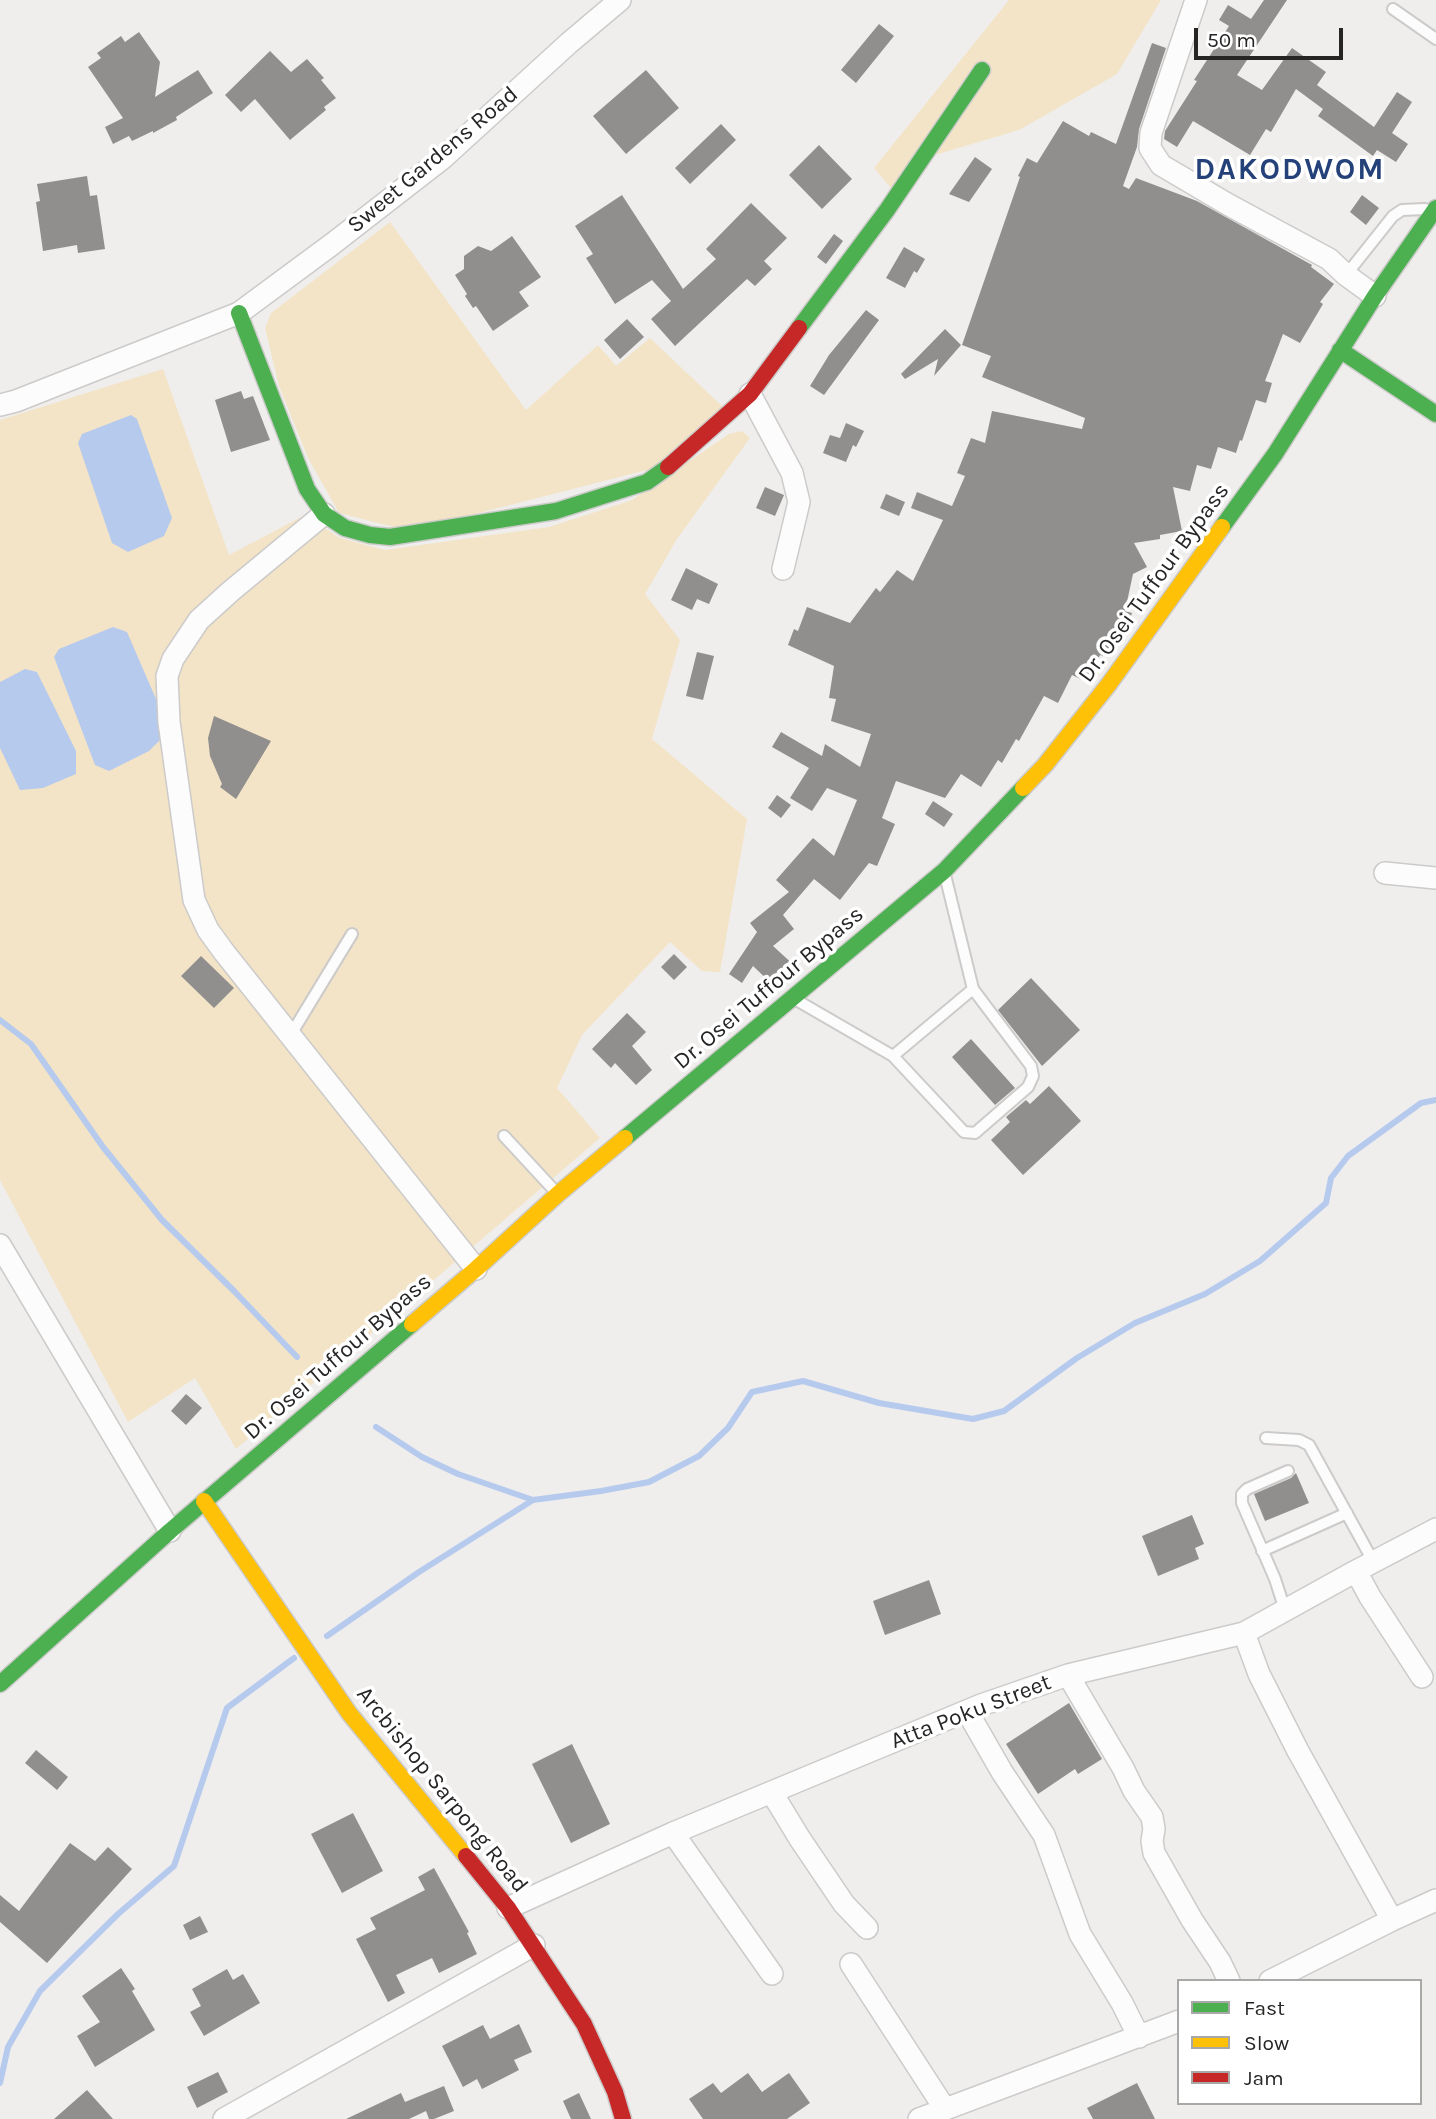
<!DOCTYPE html>
<html>
<head>
<meta charset="utf-8">
<style>
	body { margin:0 }
	#map { position:relative; width:1436px; height:2119px; overflow:hidden; background:#efeeed; font-family:Karla,sans-serif }
	canvas { display:block }
	.legend { position:absolute; left:1177px; top:1979px; width:245px; height:126px; box-sizing:border-box; background:#fff; border:2px solid #a8a8a7; margin:0; padding:9px 12px; list-style:none; font-size:21px; color:#262524 }
	.legend li { display:flex; align-items:center; gap:14px; height:35px }
	.legend b { width:35px; border:2px solid #a8a8a7 }
	.scale { position:absolute; left:1194px; top:28px; width:149px; height:32px; box-sizing:border-box; border:4px solid #262524; border-top:0; padding-left:9px; font-size:21px; line-height:24px; white-space:nowrap; color:#262524; -webkit-text-stroke:5px #fff; paint-order:stroke }
</style>
</head>
<body>
<div id="map">
<canvas width="1436" height="2119"></canvas>
<ul class="legend">
<li><b style="height:9px;background:#4caf50"></b>Fast</li>
<li><b style="height:9px;background:#ffc107"></b>Slow</li>
<li><b style="height:9px;background:#c62828"></b>Jam</li>
</ul>
<div class="scale">50 m</div>
</div>
<script>
const ctx = document.querySelector('canvas').getContext('2d');
ctx.lineJoin = 'round';
function fill(path, color) { ctx.fillStyle = color; ctx.fill(path, 'evenodd'); }
const toPath = rows => new Path2D(rows.map(r => 'M' + r).join(''));
function trace(path, color, width, dash) { ctx.strokeStyle = color; ctx.lineWidth = width; ctx.lineCap = dash ? 'butt' : 'round'; ctx.setLineDash(dash || []); ctx.stroke(path); }
function label(font, color, halo, rows, align = 'center') {
  ctx.font = font + ' Karla,sans-serif'; ctx.lineWidth = 7; ctx.setLineDash([]); ctx.textBaseline = 'middle'; ctx.strokeStyle = halo; ctx.fillStyle = color; for (const [text, x, y, turn = 0] of rows) {
    ctx.save(); ctx.translate(x, y); ctx.rotate((+turn || 0) * Math.PI / 180); ctx.textAlign = isNaN(turn) ? turn : align; if (halo) ctx.strokeText(text, 0, 0); ctx.fillText(text, 0, 0); ctx.restore();
  }
}
fill(toPath([
	[1009,0,1161,0,1117,74,1019,130,935,155,897,195,874,168],
	[390,222,526,410,598,345,616,366,650,338,724,408,651,469,409,531,339,513,308,458,279,386,265,328,271,313],
	[163,369,229,555,305,515,340,538,385,550,549,527,632,500,729,434,742,431,750,438,677,539,645,594,680,640,652,739,747,819,720,972,702,971,670,942,582,1035,557,1088,600,1138,236,1449,195,1378,128,1422,0,1180,0,420]
]), '#f3e4c7');
fill(toPath([
	[131,415,137,419,172,518,164,536,128,552,112,543,78,443,82,434],
	[113,627,127,632,163,715,163,737,149,751,109,771,95,765,54,657,59,649],
	[25,669,37,672,76,751,76,774,43,788,20,790,0,748,0,682]
]), '#b6caee');
trace(toPath([
	[0,1020,31,1044,103,1147,162,1220,234,1291,297,1357],
	[376,1427,422,1457,458,1474,533,1500],
	[327,1636,419,1572,533,1500,601,1491,649,1482,699,1456,728,1428,752,1392,803,1381,879,1403,973,1419,1004,1411,1077,1358,1135,1323,1205,1294,1260,1261,1326,1203,1331,1178,1348,1156,1421,1103,1436,1100],
	[0,2083,8,2047,40,1991,118,1914,174,1866,227,1708,294,1658]
]), '#b6caee', 6);
fill(toPath([
	[1264,0,1287,0,1237,75,1262,90,1292,48,1326,72,1317,85,1374,127,1397,92,1412,102,1392,133,1408,144,1396,162,1377,150,1373,156,1318,116,1323,109,1296,89,1271,132,1266,129,1250,155,1193,121,1177,147,1164,139,1165,131,1197,81,1194,80,1229,26,1219,20,1228,5,1251,19],
	[879,24,894,36,856,83,841,70],
	[139,32,160,62,155,97,198,70,213,93,176,117,177,120,153,133,153,131,132,141,129,136,113,144,105,127,123,118,88,67,101,58,97,53,121,36,125,42],
	[1152,43,1166,48,1139,129,1137,147,1123,186,1129,189,1136,178,1197,201,1312,265,1311,267,1334,284,1320,302,1323,304,1300,343,1283,334,1265,381,1272,383,1266,403,1256,400,1242,441,1240,440,1236,453,1218,447,1211,469,1197,465,1190,491,1173,487,1182,531,1160,535,1160,539,1134,543,1147,567,1133,574,1125,611,1132,613,1130,619,1124,627,1121,626,1119,634,1103,656,1100,655,1085,681,1072,675,1058,703,1044,696,1019,741,1016,739,1002,763,998,760,981,787,961,774,945,798,896,781,882,818,895,824,877,866,869,863,840,900,814,879,783,915,794,929,773,946,796,967,774,986,753,966,742,983,729,974,757,932,750,923,789,892,776,880,813,838,834,856,857,800,827,788,812,811,790,798,809,768,772,747,781,732,822,756,825,744,860,767,871,734,831,721,836,699,829,698,834,666,788,645,794,629,798,631,807,607,850,623,876,588,880,592,897,570,913,581,943,520,911,508,917,492,952,506,965,476,957,473,971,438,985,443,992,411,1082,429,1085,418,982,377,991,356,962,345,1020,177,1018,176,1027,158,1037,163,1063,121,1089,136,1091,132,1116,144],
	[270,51,291,72,307,59,324,78,321,80,336,98,324,107,326,110,290,140,255,99,241,112,225,95],
	[646,70,679,108,626,154,593,116],
	[721,124,736,140,690,184,675,168],
	[819,145,852,179,822,209,789,175],
	[975,157,992,169,969,202,949,194],
	[87,176,90,196,97,195,105,249,78,253,77,245,43,251,36,202,40,201,37,184],
	[622,195,683,289,716,259,706,249,751,203,787,238,764,261,772,269,755,286,747,279,675,346,651,319,671,301,652,280,615,304,586,258,593,254,575,226],
	[1362,195,1379,208,1366,225,1350,212],
	[834,234,843,241,826,264,817,257],
	[512,236,541,277,519,292,529,306,493,331,476,306,473,308,465,296,467,294,455,275,464,269,464,256,478,246,491,251],
	[904,247,925,259,917,273,914,271,905,288,886,278],
	[866,310,879,320,824,395,810,386,829,355],
	[627,319,644,337,620,359,604,340],
	[945,329,961,345,934,376,938,359,905,379,901,374],
	[241,391,244,399,253,396,270,440,231,452,215,400],
	[846,423,864,431,856,447,853,445,846,462,823,453,830,435,840,438],
	[765,487,784,495,775,516,756,508],
	[886,494,905,502,899,516,880,508],
	[686,568,718,584,709,604,697,599,692,610,671,600],
	[697,652,714,656,703,700,686,696],
	[214,716,271,741,236,799,220,787,222,784,210,756,208,738],
	[777,795,791,805,781,818,768,808],
	[933,801,953,814,944,827,925,814],
	[674,954,687,967,674,980,661,967],
	[201,956,234,988,214,1008,181,976],
	[1031,978,1080,1030,1042,1066,998,1010],
	[627,1013,646,1032,632,1046,652,1070,636,1085,615,1063,611,1068,592,1049],
	[971,1039,1015,1088,995,1105,952,1057],
	[1049,1086,1081,1121,1023,1175,991,1140,1010,1122,1006,1117,1026,1100,1030,1104],
	[186,1394,202,1408,186,1425,171,1411],
	[1296,1473,1309,1503,1265,1521,1254,1494,1291,1478],
	[1192,1515,1204,1544,1195,1548,1199,1559,1158,1576,1142,1536],
	[929,1580,941,1614,885,1635,873,1601],
	[1069,1703,1102,1759,1078,1774,1075,1769,1038,1794,1006,1744],
	[572,1744,610,1824,571,1843,532,1764],
	[36,1750,68,1777,57,1790,25,1763],
	[353,1813,383,1871,342,1893,311,1834],
	[70,1843,95,1861,108,1847,132,1869,47,1963,0,1922,0,1895,19,1911],
	[434,1868,469,1932,467,1933,477,1954,439,1973,432,1958,396,1975,405,1993,388,2002,356,1939,376,1929,370,1918,425,1890,418,1877],
	[200,1916,208,1932,190,1940,183,1925],
	[121,1968,135,1989,132,1991,155,2030,95,2067,77,2036,100,2022,82,1996],
	[227,1969,233,1980,243,1974,260,2003,204,2036,190,2012,201,2006,192,1989],
	[519,2024,532,2052,514,2060,519,2070,482,2089,477,2079,463,2087,442,2046,483,2025,490,2039],
	[218,2072,228,2092,197,2108,187,2087],
	[748,2073,762,2092,789,2073,810,2103,787,2119,703,2119,689,2099,713,2083,721,2093],
	[1137,2083,1155,2119,1093,2119,1087,2108],
	[444,2086,454,2111,434,2119,429,2119,426,2111,409,2119,346,2119,401,2093,405,2102],
	[87,2090,113,2119,54,2119],
	[579,2093,591,2119,571,2119,563,2101]
]), '#908f8e');
const lane = toPath([
	[1393,9,1436,39],
	[1346,275,1393,216,1402,210,1425,209],
	[798,1001,893,1056,973,989,946,879],
	[290,1036,352,934],
	[893,1056,964,1132,975,1133,1028,1087,1033,1076,1031,1066,973,989],
	[504,1136,553,1189],
	[1266,1438,1299,1440,1309,1445,1373,1561],
	[1262,1551,1347,1513],
	[1285,1610,1275,1579,1242,1503,1242,1494,1247,1489,1288,1471]
]);
const street = toPath([
	[1196,0,1151,133,1150,148,1161,165,1229,205,1329,259,1346,275,1375,296],
	[750,394,792,473,799,502,783,569],
	[0,405,16,401,239,313,331,245,443,158,569,43,620,0],
	[324,514,231,591,199,620,173,659,167,676,169,722,194,900,208,930,224,952,476,1269],
	[1385,873,1436,878],
	[0,1245,170,1531],
	[1356,1571,1370,1597,1422,1677],
	[1244,1633,1259,1674,1298,1751,1392,1920],
	[1068,1675,1123,1768,1134,1791,1152,1817,1154,1829,1152,1841,1154,1853,1192,1920,1220,1962,1229,1981],
	[967,1711,1002,1772,1044,1835,1080,1934,1122,2003,1139,2037],
	[772,1793,800,1839,844,1904,867,1928],
	[673,1833,772,1974],
	[508,1908,673,1833,981,1705,1068,1675,1244,1633,1356,1571,1436,1529],
	[851,1964,945,2109],
	[1270,1981,1392,1920,1436,1900],
	[224,2119,534,1945],
	[919,2119,1179,2021]
]);
const fast = toPath([
	[239,313,307,489,324,514,345,528,370,535,390,537,556,511,647,482,668,467],
	[799,328,887,210,982,70],
	[1340,350,1436,414],
	[1222,527,1275,454,1375,296,1436,208],
	[625,1138,944,871,1023,788],
	[0,1684,170,1531,412,1324]
]);
const slow = toPath([
	[1023,788,1045,765,1109,684,1222,527],
	[412,1324,476,1269,558,1194,625,1138],
	[204,1501,349,1713,466,1856]
]);
const jam = toPath([
	[668,467,750,394,799,328],
	[466,1856,508,1908,584,2024,615,2092,623,2119]
]);
trace(lane, '#cccbca', 14);
trace(street, '#cccbca', 24);
trace(fast, '#cccbca', 19);
trace(slow, '#cccbca', 19);
trace(jam, '#cccbca', 19);
trace(lane, '#fdfcfc', 10);
trace(street, '#fdfcfc', 21);
trace(fast, '#4caf50', 16);
trace(slow, '#ffc107', 16);
trace(jam, '#c62828', 16);
label('23px', '#262524', '#fff', [
	["Sweet Gardens Road",433,160,-40],
	["Dr. Osei Tuffour Bypass",1154,583,-54],
	["Dr. Osei Tuffour Bypass",769,988,-40],
	["Dr. Osei Tuffour Bypass",338,1357,-41],
	["Atta Poku Street",971,1712,-21],
	["Arcbishop Sarpong Road",442,1790,51]
]);
ctx.letterSpacing = '2px';
label('bold 30px', '#244279', '#fff', [
	["DAKODWOM",1290,170]
]);
ctx.letterSpacing = '0px';
</script>
</body>
</html>
